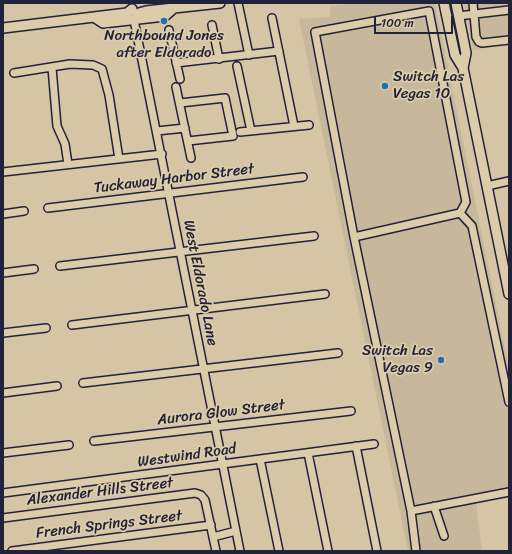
<!DOCTYPE html>
<html>
<head>
<meta charset="utf-8">
<style>
	body { margin:0 }
	#map { position:relative; width:512px; height:554px; overflow:hidden; background:#d6c5a5; font-family:Sriracha,sans-serif }
	canvas { display:block }
	.frame { position:absolute; inset:0; border:4px solid #22223b; pointer-events:none }
	.scale { position:absolute; left:374px; top:16px; width:79px; height:18px; box-sizing:border-box; border:2px solid #22223b; border-top:0; padding-left:5px; font-size:12px; line-height:14px; white-space:nowrap; color:#22223b; -webkit-text-stroke:3px #ddcca9; paint-order:stroke }
</style>
</head>
<body>
<div id="map">
<canvas width="512" height="554"></canvas>
<div class="frame"></div>
<div class="scale">100 m</div>
</div>
<script>
const ctx = document.querySelector('canvas').getContext('2d');
ctx.lineJoin = 'round';
function fill(path, color) { ctx.fillStyle = color; ctx.fill(path, 'evenodd'); }
const toPath = rows => new Path2D(rows.map(r => 'M' + r).join(''));
function trace(path, color, width, dash) { ctx.strokeStyle = color; ctx.lineWidth = width; ctx.lineCap = dash ? 'butt' : 'round'; ctx.setLineDash(dash || []); ctx.stroke(path); }
function label(font, color, halo, rows, align = 'center') {
  ctx.font = font + ' Sriracha,sans-serif'; ctx.lineWidth = 3.5; ctx.setLineDash([]); ctx.textBaseline = 'middle'; ctx.strokeStyle = halo; ctx.fillStyle = color; for (const [text, x, y, turn = 0] of rows) {
    ctx.save(); ctx.translate(x, y); ctx.rotate((+turn || 0) * Math.PI / 180); ctx.textAlign = isNaN(turn) ? turn : align; if (halo) ctx.strokeText(text, 0, 0); ctx.fillText(text, 0, 0); ctx.restore();
  }
}
fill(toPath([
	[360,3,435,3,509,369,509,498,476,503,482,551,408,551,299,19,330,17,330,6],
	[464,3,509,3,509,44,473,50]
]), '#c7b89c');
const minor = toPath([
	[238,3,249,55],
	[473,3,476,37,479,42,482,43,509,40],
	[458,16,509,10],
	[272,18,294,126],
	[134,20,240,551],
	[212,25,219,59],
	[169,30,180,79],
	[176,63,279,51],
	[237,66,251,131],
	[52,68,57,126,65,144,68,164],
	[14,73,70,64,93,65,102,69,109,95,119,159],
	[176,87,191,158],
	[180,103,225,98,233,136,188,141],
	[157,131,185,128],
	[240,132,309,125],
	[3,172,162,154],
	[487,186,509,181],
	[48,208,303,177],
	[3,214,24,211],
	[354,237,460,213],
	[60,266,314,236],
	[3,273,34,269],
	[72,325,325,294],
	[3,333,46,328],
	[83,383,338,353],
	[3,393,57,386],
	[509,402,472,226,460,213,466,202,429,11,315,32,354,237,411,511,509,492],
	[94,441,351,411],
	[356,446,377,551],
	[3,453,69,445],
	[308,453,328,551],
	[260,459,279,551],
	[3,493,374,444],
	[434,506,444,536],
	[411,511,416,551],
	[3,518,195,493,201,495,205,500,216,551],
	[213,537,236,531],
	[12,551,211,525]
]);
const major = toPath([
	[444,3,455,55,463,68],
	[456,3,466,53,463,68,509,294],
	[94,17,103,23,165,16,174,8],
	[134,20,139,13,146,11,220,3],
	[3,28,127,13,132,9]
]);
trace(minor, '#22223b', 10);
trace(major, '#22223b', 12);
trace(minor, '#ddcca9', 7);
trace(major, '#ddcca9', 9);
for (const [x, y, r, color] of [
	[164,21,4,"#1f6fb2"],
	[385,86,4,"#1f6fb2"],
	[441,360,4,"#1f6fb2"]
]) { const dot = new Path2D(); dot.arc(x, y, r, 0, 2 * Math.PI); ctx.fillStyle = color; ctx.fill(dot); trace(dot, '#ddcca9', 1.5); }
label('15px', '#22223b', '#ddcca9', [
	["Northbound Jones",164,36],
	["after Eldorado",164,53],
	["Switch Las",393,77,"left"],
	["Vegas 10",393,94,"left"],
	["Switch Las",433,351,"right"],
	["Vegas 9",433,368,"right"]
]);
label('15px', '#22223b', '#ddcca9', [
	["Tuckaway Harbor Street",174,179,-7],
	["West Eldorado Lane",200,283,79],
	["Aurora Glow Street",221,413,-7],
	["Westwind Road",187,456,-8],
	["Alexander Hills Street",100,492,-7],
	["French Springs Street",109,525,-7]
]);
</script>
</body>
</html>
